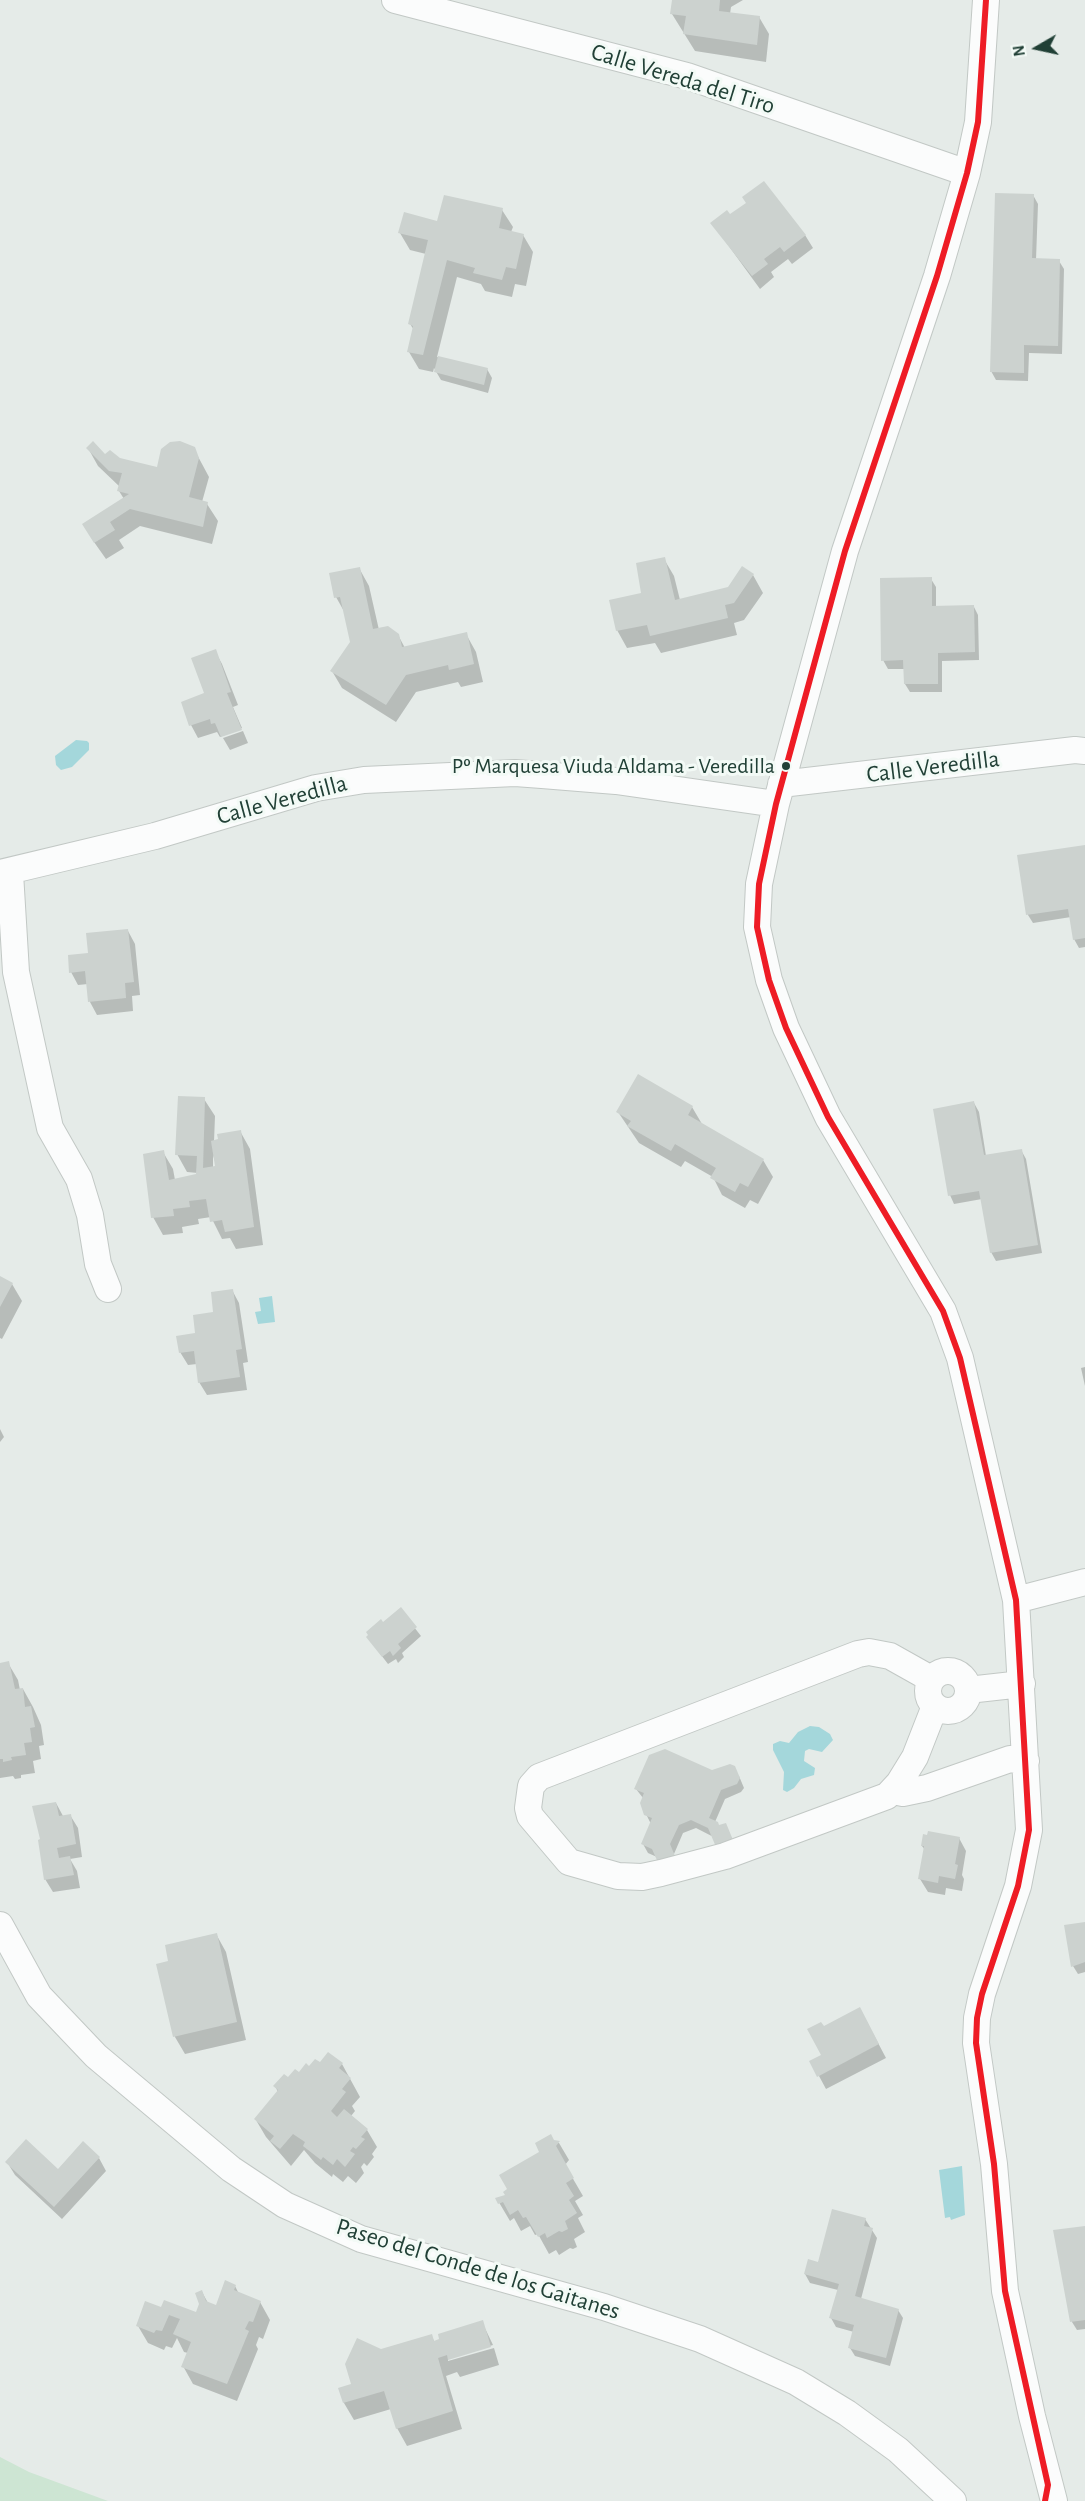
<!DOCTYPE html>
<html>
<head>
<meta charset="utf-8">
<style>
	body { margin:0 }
	#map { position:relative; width:1085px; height:2501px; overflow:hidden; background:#e5ebe8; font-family:"Alegreya Sans",sans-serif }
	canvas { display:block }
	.north { position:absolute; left:1007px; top:18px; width:60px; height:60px; -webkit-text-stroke:4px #f3faf6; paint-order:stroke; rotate:261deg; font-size:16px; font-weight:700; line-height:24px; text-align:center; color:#214036 }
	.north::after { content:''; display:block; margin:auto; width:21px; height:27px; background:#214036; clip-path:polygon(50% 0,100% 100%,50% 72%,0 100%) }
</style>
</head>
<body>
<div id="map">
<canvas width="1085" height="2501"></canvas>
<div class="north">N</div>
</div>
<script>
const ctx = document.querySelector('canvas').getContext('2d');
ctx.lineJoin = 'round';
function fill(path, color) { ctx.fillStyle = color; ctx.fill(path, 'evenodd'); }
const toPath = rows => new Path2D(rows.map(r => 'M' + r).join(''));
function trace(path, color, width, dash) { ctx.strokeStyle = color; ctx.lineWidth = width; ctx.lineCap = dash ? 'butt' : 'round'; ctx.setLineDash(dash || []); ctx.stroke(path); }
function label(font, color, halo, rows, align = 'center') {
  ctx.font = font + ' "Alegreya Sans",sans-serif'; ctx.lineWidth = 6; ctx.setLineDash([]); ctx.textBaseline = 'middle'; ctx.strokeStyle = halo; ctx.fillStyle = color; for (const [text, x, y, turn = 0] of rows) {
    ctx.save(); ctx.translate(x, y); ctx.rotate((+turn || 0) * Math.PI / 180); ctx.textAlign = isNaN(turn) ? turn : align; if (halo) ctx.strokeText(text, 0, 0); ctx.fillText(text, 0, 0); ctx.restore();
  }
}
fill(toPath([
	[0,2457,29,2472,108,2501,0,2501]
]), '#cde5d3');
fill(toPath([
	[76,740,87,741,89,743,89,750,72,767,61,770,56,765,55,756],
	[272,1296,275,1322,258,1324,255,1312,261,1311,259,1298],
	[810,1726,819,1727,830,1734,833,1740,822,1752,809,1749,805,1751,804,1761,815,1768,814,1775,801,1779,794,1788,787,1792,783,1790,784,1772,773,1750,773,1744,780,1741,789,1743,798,1732],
	[962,2166,965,2215,951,2220,950,2217,945,2218,939,2170]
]), '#a4d7db');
fill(toPath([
	[674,0,743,0,731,7,730,14,759,17,769,34,766,62,695,51,672,14],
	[1033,195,1038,204,1036,260,1059,261,1064,269,1062,354,1029,353,1028,381,996,380,991,371],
	[502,210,513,227,511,232,523,235,533,252,526,286,515,284,512,297,485,291,481,284,457,277,437,357,487,369,492,378,488,393,441,380,434,368,433,372,419,369,409,352,414,330,410,324,426,254,410,250,400,233],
	[712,223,805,235,813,248,792,264,788,259,771,272,774,277,760,289],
	[88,448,105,457,158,469,194,449,209,477,202,502,207,504,218,521,212,544,140,526,119,540,124,548,106,559,94,542,124,499,119,491,120,487,98,466],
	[664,559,674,576,680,600,729,588,753,575,763,593,744,620,734,623,737,635,661,653,655,643,627,648,617,630],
	[359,568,369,586,379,630,398,635,405,648,466,634,476,652,483,682,461,687,458,682,416,692,396,722,342,688,332,671,351,642,345,613,336,597],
	[931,579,936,587,936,608,974,607,978,615,979,660,942,661,942,692,910,692,905,684,905,669,888,669,883,660],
	[215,651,222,664,238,705,233,707,242,728,220,737,217,732,198,738,191,725,206,694],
	[243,731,248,743,230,750,223,738],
	[1085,846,1085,947,1079,948,1074,939,1071,917,1033,923,1028,915,1019,856],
	[128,931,135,944,140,995,132,996,133,1011,97,1015,90,1002,88,984,78,985,71,972,89,954],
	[204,1099,215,1116,214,1142,240,1131,250,1149,263,1245,236,1249,230,1238,222,1239,211,1217,198,1219,199,1224,182,1227,183,1233,163,1235,153,1217,163,1152,173,1169,175,1180,198,1176,198,1173,187,1172,177,1154],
	[213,1155,217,1168,213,1168],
	[974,1103,979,1112,986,1156,1021,1150,1026,1159,1042,1253,996,1261,991,1252,982,1199,954,1204,950,1195],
	[692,1107,702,1124,763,1160,773,1177,758,1204,750,1200,745,1208,722,1195,713,1177,685,1161,681,1167,639,1143,618,1112],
	[0,1278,12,1284,22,1301,2,1339,0,1338],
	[232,1290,239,1303,248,1362,243,1363,247,1390,207,1395,199,1382,197,1364,188,1365,180,1352],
	[1085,1367,1085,1386,1081,1368],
	[0,1429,4,1437,0,1442],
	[400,1609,421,1636,402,1653,404,1657,398,1663,396,1659,388,1664,368,1638],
	[8,1663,18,1680,20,1690,23,1689,33,1707,41,1725,44,1745,39,1746,41,1759,33,1761,35,1773,21,1775,21,1778,15,1779,13,1776,0,1778,0,1664],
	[712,1772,739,1776,744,1788,741,1792,725,1799,715,1822,719,1827,725,1824,737,1849,696,1828,683,1833,674,1854,657,1857,648,1853,643,1844,651,1824,646,1814,643,1798,636,1789],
	[56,1803,63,1816,70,1815,78,1828,82,1857,70,1859,77,1871,80,1888,53,1892,45,1879],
	[959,1838,966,1851,962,1875,964,1879,962,1891,946,1888,945,1895,928,1892,920,1879,925,1850,922,1846],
	[1085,1924,1085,1972,1078,1974,1073,1966],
	[216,1934,226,1952,246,2040,185,2054,175,2037,158,1965,170,1962],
	[867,2022,886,2058,826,2089,819,2076,823,2056,824,2028],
	[329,2054,342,2064,360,2097,352,2106,355,2111,351,2116,367,2130,377,2147,372,2154,374,2157,367,2166,364,2163,361,2167,364,2173,356,2183,348,2176,343,2182,333,2174,332,2177,315,2163,304,2150,291,2166,266,2137,256,2120,278,2092,275,2086,320,2064],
	[554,2141,559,2143,569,2160,565,2165,583,2196,575,2201,583,2215,578,2218,585,2232,574,2239,577,2247,573,2249,570,2248,559,2255,556,2250,549,2254,538,2234,535,2235,530,2226,521,2231,514,2218,510,2221,497,2199,507,2196],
	[99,2158,106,2171,62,2219,15,2175,7,2162,58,2171],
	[865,2219,877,2238,861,2299,898,2310,903,2318,890,2366,855,2356,850,2348,854,2332,836,2327,831,2318,838,2290,810,2283,805,2274],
	[1085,2227,1085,2329,1077,2330,1072,2322,1055,2232],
	[235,2286,239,2294,260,2302,270,2320,263,2339,259,2337,256,2345,258,2349,237,2401,193,2384,183,2366,188,2353,184,2352,177,2338,172,2348,166,2346,164,2350,148,2343,138,2326,161,2309,196,2314,201,2304,202,2292,208,2303,217,2307],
	[482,2322,493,2345,448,2358,448,2361,494,2348,499,2365,460,2377,457,2372,446,2376,462,2429,407,2446,397,2428,391,2409,354,2420,344,2403,340,2389,353,2385,381,2351,431,2336,435,2342]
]), '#0003');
fill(toPath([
	[672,0,720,0,719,11,760,16,757,45,683,34,686,16,670,14],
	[764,181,806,235,784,252,780,247,764,259,768,264,752,276,710,223,727,210,730,214,746,203,742,197],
	[995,193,1034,194,1032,258,1060,259,1058,346,1024,345,1024,373,990,372],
	[444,195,503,208,499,228,524,234,516,269,506,267,502,280,473,273,475,268,447,260,423,355,407,352,413,326,408,324,428,240,398,233,404,212,437,221],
	[438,356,488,368,484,385,434,372],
	[93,441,105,454,110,450,120,458,157,467,161,449,170,442,180,441,195,447,199,458,189,497,208,502,203,527,130,509,110,522,115,530,94,543,82,524,129,494,117,491,122,473,109,471,86,448],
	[665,557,675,600,728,587,742,566,754,574,734,603,725,605,728,618,650,636,647,625,616,631,609,600,641,593,636,563],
	[360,567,373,629,388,626,399,634,402,647,467,632,474,664,449,670,448,665,406,675,386,705,330,671,350,642,340,597,334,598,329,573],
	[932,577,932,606,974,605,975,652,938,653,938,684,904,684,903,660,881,661,880,578],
	[216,649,231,692,227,693,242,730,221,737,215,723,211,724,210,719,189,726,181,702,204,693,191,658],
	[1085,845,1085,938,1073,940,1068,909,1026,915,1017,855],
	[128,929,134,982,125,983,126,998,88,1002,85,971,69,973,68,955,88,953,86,933],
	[638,1074,693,1106,688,1115,764,1159,748,1187,740,1183,735,1192,710,1178,716,1168,675,1144,671,1151,627,1126,631,1121,616,1112],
	[178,1096,205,1097,203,1168,215,1166,211,1141,218,1139,217,1134,241,1130,254,1227,225,1232,222,1220,210,1222,206,1199,189,1201,190,1207,173,1209,174,1216,151,1218,143,1154,164,1150,169,1180,196,1174,197,1156,175,1155],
	[974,1101,984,1155,1022,1149,1038,1245,990,1253,979,1191,948,1196,933,1109],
	[0,1276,13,1283,0,1307],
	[233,1289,242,1349,236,1350,240,1377,198,1383,194,1351,179,1353,176,1336,195,1333,193,1315,213,1312,211,1292],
	[401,1607,417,1627,398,1644,401,1648,393,1656,390,1651,382,1657,366,1637,368,1635,366,1632,381,1619,383,1622],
	[9,1661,15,1689,23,1688,25,1707,31,1706,35,1727,30,1728,32,1742,24,1743,26,1755,11,1757,12,1760,3,1762,3,1759,0,1759,0,1663],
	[665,1749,712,1770,730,1764,735,1766,740,1778,737,1784,721,1790,709,1818,718,1822,719,1825,726,1823,733,1840,716,1847,708,1828,691,1820,679,1825,670,1844,677,1861,660,1867,652,1849,641,1844,652,1818,644,1815,640,1803,644,1793,634,1789,649,1755],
	[56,1802,59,1816,71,1814,76,1844,57,1848,59,1858,70,1856,74,1875,44,1880,38,1840,40,1839,32,1806],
	[928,1831,960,1837,955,1864,958,1865,955,1879,939,1876,938,1883,918,1879,924,1846,921,1846,923,1834,927,1835],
	[1085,1922,1085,1962,1071,1967,1064,1925],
	[217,1933,237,2022,173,2037,156,1964,168,1961,165,1945],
	[860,2007,879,2044,817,2077,809,2061,821,2055,807,2029,821,2022,824,2026],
	[328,2052,343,2063,339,2068,351,2078,342,2089,346,2092,331,2111,337,2117,344,2109,368,2129,361,2137,365,2139,356,2149,353,2147,350,2151,355,2154,345,2167,337,2159,333,2165,323,2157,321,2160,303,2146,305,2142,293,2134,280,2149,270,2141,274,2136,254,2119,278,2090,273,2086,284,2074,288,2077,295,2069,299,2072,306,2063,309,2066,315,2059,320,2062],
	[551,2134,554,2140,560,2141,556,2146,574,2178,566,2183,574,2196,569,2200,577,2213,565,2221,568,2229,562,2232,559,2231,547,2238,545,2233,538,2237,526,2217,523,2218,518,2210,510,2215,503,2202,498,2204,495,2198,505,2195,503,2192,507,2189,499,2175,539,2152,535,2143],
	[26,2139,58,2169,83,2141,100,2157,54,2207,5,2162],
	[832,2209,866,2218,864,2226,873,2228,855,2296,899,2309,886,2358,848,2348,854,2325,829,2318,839,2284,804,2274,808,2259,818,2262],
	[1085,2226,1085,2320,1070,2322,1053,2230],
	[225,2280,236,2285,234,2290,261,2301,253,2322,249,2321,245,2329,249,2331,227,2384,181,2367,191,2342,173,2334,180,2319,169,2315,162,2331,156,2330,154,2333,136,2326,145,2301,161,2307,164,2300,196,2312,199,2304,195,2293,202,2290,206,2301,216,2305],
	[483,2320,491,2347,448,2360,447,2355,438,2358,453,2411,396,2429,384,2391,343,2403,338,2388,351,2384,345,2364,357,2338,381,2349,432,2334,434,2341,439,2339,438,2334]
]), '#ccd2cf');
const minor = toPath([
	[395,0,687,76,967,173],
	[986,0,978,122,967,173,937,276,845,551,776,804,759,884,757,927,769,980,786,1028,828,1117,943,1311,960,1358,1016,1600,1029,1830,1018,1886,982,1994,977,2018,976,2043,994,2164,1005,2291,1032,2416,1054,2501],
	[781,784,1075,750,1085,751],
	[0,873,155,836,316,788,364,780,515,773,542,775,616,781,776,804],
	[10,873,16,972,50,1128,79,1179,90,1215,98,1264,108,1289],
	[1016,1600,1085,1582],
	'928 1691a20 20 0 1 1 40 0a20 20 0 1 1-40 0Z',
	[931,1679,890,1656,869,1652,858,1654,539,1777,531,1786,528,1808,530,1816,569,1862,618,1876,642,1877,661,1873,725,1856,887,1796,899,1783,915,1757,935,1706],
	[968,1690,1022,1684],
	[894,1791,903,1793,927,1788,1010,1759,1026,1761],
	[0,1925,39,1996,96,2056,231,2169,285,2205,361,2239,604,2307,700,2339,796,2382,847,2413,898,2450,953,2501]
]);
trace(minor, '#c2c8c5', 28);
trace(minor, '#fbfcfc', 26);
trace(toPath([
	[986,0,978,122,967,173,937,276,845,551,776,804,759,884,757,927,769,980,786,1028,828,1117,943,1311,960,1358,1016,1600,1029,1830,1018,1886,982,1994,977,2018,976,2043,994,2164,1005,2291,1048,2485,1045,2501]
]), '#ee1c25', 6);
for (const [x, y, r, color] of [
	[786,766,5,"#214036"]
]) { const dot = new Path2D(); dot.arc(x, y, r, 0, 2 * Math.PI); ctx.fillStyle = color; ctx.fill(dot); trace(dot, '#f3faf6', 2); }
label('22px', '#214036', '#f3faf6', [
	["Pº Marquesa Viuda Aldama - Veredilla",775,766]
], 'right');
label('24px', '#214036', '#f3faf6', [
	["Calle Vereda del Tiro",683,79,17],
	["Calle Veredilla",933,767,-7],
	["Calle Veredilla",282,800,-15],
	["Paseo del Conde de los Gaitanes",478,2269,17]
]);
</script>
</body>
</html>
